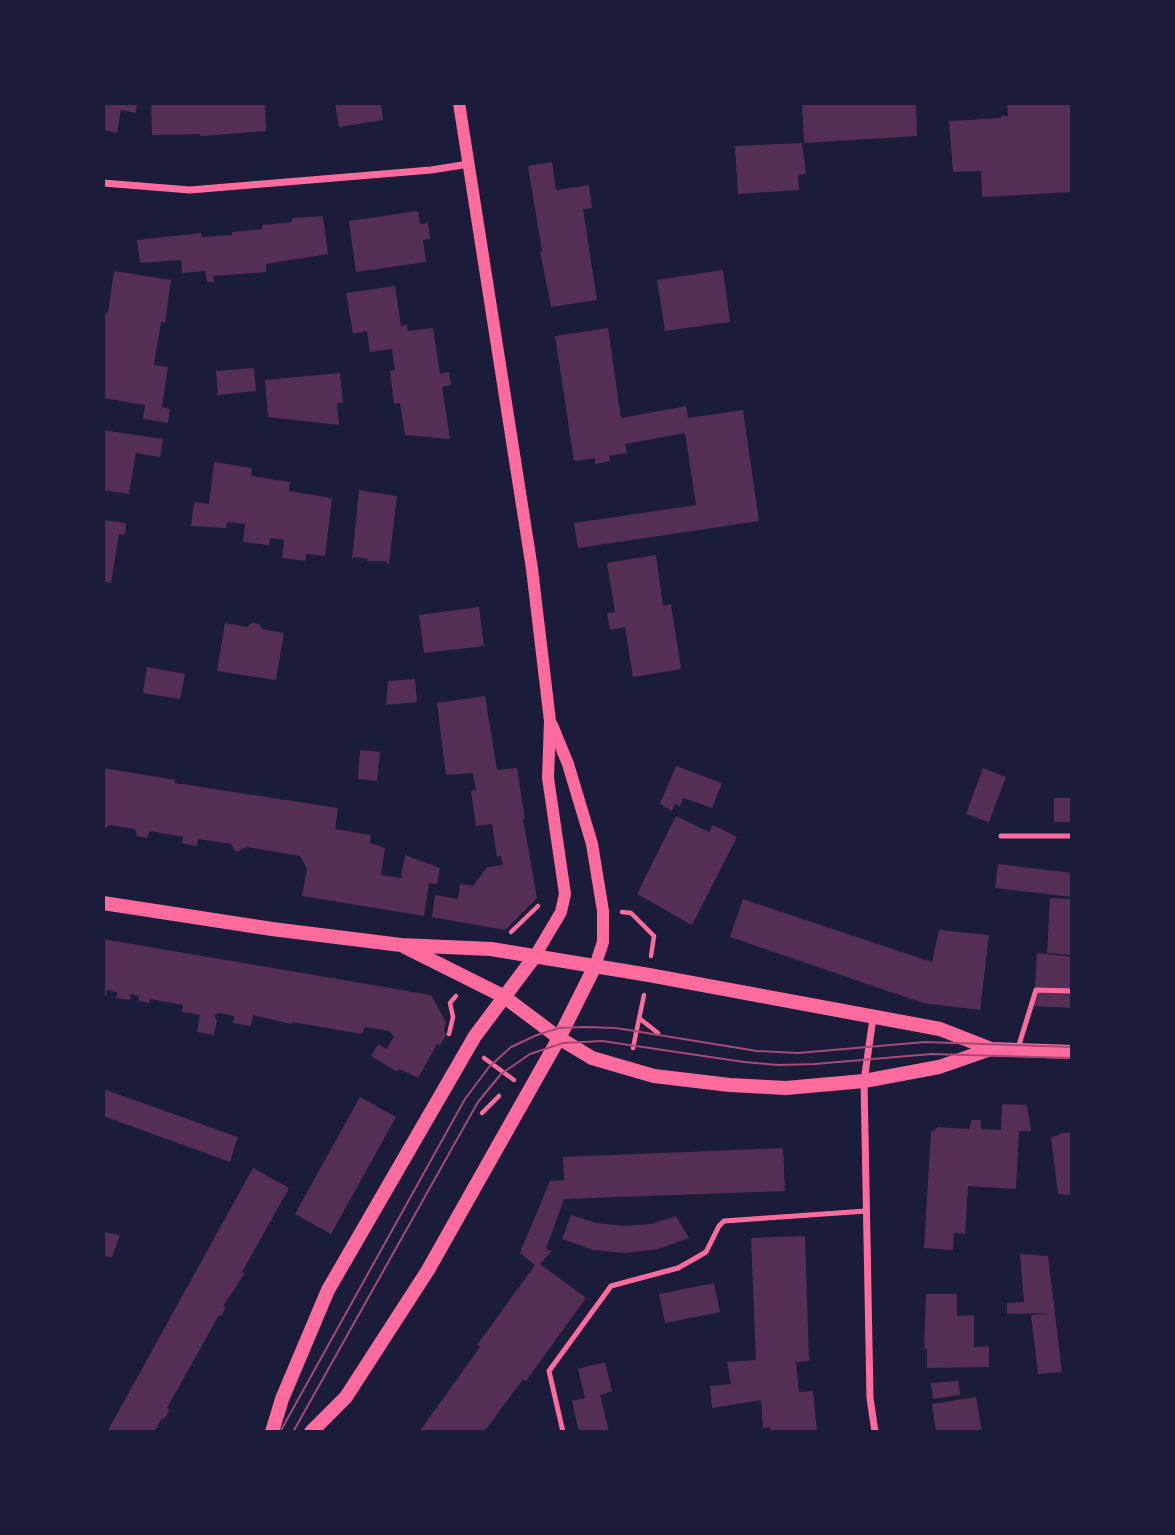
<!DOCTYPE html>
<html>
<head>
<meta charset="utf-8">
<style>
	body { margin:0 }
	#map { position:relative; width:1175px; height:1535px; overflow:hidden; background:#1b1b3a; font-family:Inter,sans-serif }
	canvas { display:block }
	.frame { position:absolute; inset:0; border:105px solid #1b1b3a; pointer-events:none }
</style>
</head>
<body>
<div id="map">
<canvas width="1175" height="1535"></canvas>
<div class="frame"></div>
</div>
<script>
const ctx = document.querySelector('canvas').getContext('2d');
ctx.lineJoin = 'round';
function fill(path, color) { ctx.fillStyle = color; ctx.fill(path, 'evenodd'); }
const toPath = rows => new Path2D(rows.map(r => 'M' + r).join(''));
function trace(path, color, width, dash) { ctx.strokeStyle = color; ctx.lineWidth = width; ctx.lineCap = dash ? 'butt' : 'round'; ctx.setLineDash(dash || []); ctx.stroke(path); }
fill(toPath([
	[103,103,137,103,136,113,121,110,117,133,103,130],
	[151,103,265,103,266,131,201,136,200,134,152,135],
	[335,103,381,103,383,120,339,127],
	[802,103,916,103,917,136,804,143],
	[1007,103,1072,103,1072,192,982,197,981,171,953,172,949,121,1001,118,1001,116,1008,116],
	[802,143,806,174,798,175,799,190,738,194,735,146],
	[552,162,556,190,589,185,592,208,583,209,597,300,551,307,540,251,542,251,528,166],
	[418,211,420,224,428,223,430,239,423,240,426,262,356,272,349,221],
	[323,216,328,254,266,264,266,272,213,276,214,282,207,282,205,271,182,273,181,260,140,263,137,240,201,233,202,237,232,235,232,232,262,229,262,225,292,222,292,218],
	[723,270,730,322,665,331,657,280],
	[114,271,171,280,165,323,161,322,154,365,168,367,162,407,170,409,168,423,143,419,145,405,103,398,103,315,104,313,108,313],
	[395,286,401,326,407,325,408,331,433,328,440,374,449,372,451,385,442,387,450,439,405,435,400,403,394,404,390,371,395,370,392,349,370,352,367,331,353,334,346,293],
	[608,328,621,418,686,406,688,418,743,410,759,521,578,548,574,523,696,505,685,433,625,444,627,453,609,456,610,461,595,464,595,458,574,461,555,336],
	[254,368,256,391,218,395,216,371],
	[340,373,343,403,337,403,339,425,268,417,265,380],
	[103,430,163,439,160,457,136,453,129,494,103,490],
	[214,462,252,468,251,476,290,482,289,491,332,498,325,556,306,554,306,561,282,558,284,540,270,538,269,545,243,542,245,524,227,522,226,528,191,526,194,502,209,504],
	[359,490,397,496,389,564,386,563,387,561,367,561,368,559,355,557,352,559],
	[103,520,126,523,125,535,119,534,111,583,103,581],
	[656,555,663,606,671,604,681,669,633,677,625,627,610,630,607,613,615,612,607,563],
	[479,607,484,646,424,653,419,615],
	[225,623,247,627,252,623,259,624,262,629,284,633,276,680,217,671],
	[147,667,185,674,180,699,143,693],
	[415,679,417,702,386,705,388,681],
	[485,696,497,770,517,768,525,819,523,819,537,898,505,930,432,917,435,895,458,899,460,884,473,886,487,867,503,865,501,856,497,857,492,824,476,826,471,791,476,790,473,773,446,775,437,703],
	[360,750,380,752,377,781,358,779],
	[676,766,722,783,712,808,683,798,680,806,675,804,672,811,660,804],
	[103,768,175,780,175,783,338,808,335,829,371,835,370,843,385,848,381,875,401,878,405,855,440,868,437,884,429,883,424,916,302,896,307,869,300,856,247,847,236,852,231,844,198,839,197,846,182,843,183,837,150,831,147,838,137,836,135,829,109,825,103,830],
	[983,768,1006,777,989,822,966,814],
	[1054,798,1072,798,1072,822,1054,822],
	[676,816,709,832,713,825,737,837,692,925,637,894],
	[998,864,1072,873,1072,897,995,888],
	[1050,898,1072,899,1072,955,1047,953],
	[743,899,932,962,939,930,989,935,980,1010,923,1003,730,937],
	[103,939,431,995,446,1022,444,1032,447,1034,440,1045,437,1044,418,1078,400,1069,396,1071,371,1056,378,1044,387,1049,394,1036,389,1031,365,1027,362,1034,292,1022,291,1024,253,1015,251,1026,233,1023,234,1016,219,1013,214,1015,217,1020,214,1035,197,1032,200,1015,182,1012,183,1005,150,999,149,1003,138,1001,139,996,131,994,130,1000,116,998,117,992,107,990,106,996,103,995],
	[1037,953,1072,957,1072,1008,1034,1006],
	[103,1089,238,1137,230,1162,103,1116],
	[360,1097,396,1117,331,1234,295,1214],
	[1002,1104,1027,1105,1031,1131,1019,1131,1016,1189,968,1186,965,1234,954,1233,953,1250,924,1248,931,1132,938,1127,970,1129,971,1120,981,1120,981,1129,1001,1130],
	[1062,1133,1072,1133,1072,1195,1058,1194,1051,1138],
	[783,1148,785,1191,564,1199,546,1249,552,1251,540,1264,586,1298,526,1381,523,1379,484,1432,419,1432,480,1347,477,1345,535,1265,520,1253,550,1181,564,1180,563,1157],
	[253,1168,289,1188,242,1272,245,1273,223,1306,226,1307,221,1316,219,1315,167,1408,170,1410,164,1419,162,1418,154,1432,107,1432],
	[571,1215,597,1223,624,1226,651,1224,676,1216,689,1238,658,1249,625,1253,593,1250,562,1239],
	[103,1232,120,1235,112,1257,103,1256],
	[805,1236,809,1361,796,1362,799,1392,813,1391,817,1432,771,1432,770,1427,763,1428,761,1400,712,1408,710,1386,731,1384,727,1362,756,1360,751,1238],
	[1020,1254,1048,1256,1062,1372,1038,1374,1031,1315,1049,1313,1007,1314,1007,1303,1024,1302],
	[714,1283,720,1312,665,1323,659,1294],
	[926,1294,957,1294,957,1316,974,1315,974,1347,989,1346,989,1367,927,1368,927,1349,924,1349],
	[605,1362,612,1391,600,1395,609,1432,579,1432,572,1401,585,1398,578,1369],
	[958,1381,960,1395,933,1399,931,1383],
	[976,1397,982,1432,936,1432,932,1404]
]), '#542f53');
trace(toPath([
	[622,912,631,913,654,936,651,956],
	[511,932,538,906],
	[639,1018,658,1033],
	[449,1034,453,1017,450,1003,456,996],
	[633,1048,644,995],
	[484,1058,514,1080],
	[482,1113,499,1096]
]), '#ff6b9d', 4.5);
trace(toPath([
	[1001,836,1072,836],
	[1018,1048,1036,990,1072,991],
	[563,1432,549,1371,611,1286,678,1268,694,1259,706,1252,719,1226,724,1221,866,1211]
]), '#ff6b9d', 5);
trace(toPath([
	[103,183,190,190,431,170,469,164],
	[873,1018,864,1081,870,1398,875,1432]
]), '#ff6b9d', 7);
trace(toPath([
	[459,103,532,569,550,721,548,778,565,894,561,912,535,956],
	[552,725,568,764,592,844,603,911,603,942,595,966]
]), '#ff6b9d', 12);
trace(toPath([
	[103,903,272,929,401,945,491,949,649,975,940,1029,991,1049,1072,1052],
	[405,947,503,996,559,1038,592,1058,654,1076,730,1085,786,1088,864,1081,939,1067,991,1049],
	[272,1432,282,1399,328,1290,475,1036,535,956],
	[311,1432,346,1397,428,1270,559,1038,595,966]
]), '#ff6b9d', 14);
trace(toPath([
	[280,1432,465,1099,489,1067,511,1047,537,1035,559,1028,584,1027,616,1028,757,1051,798,1053,925,1042,1072,1047],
	[293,1432,478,1102,501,1074,530,1054,563,1043,602,1041,744,1062,778,1065,815,1064,931,1054,1072,1058]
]), '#a44b75', 2);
</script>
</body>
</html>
